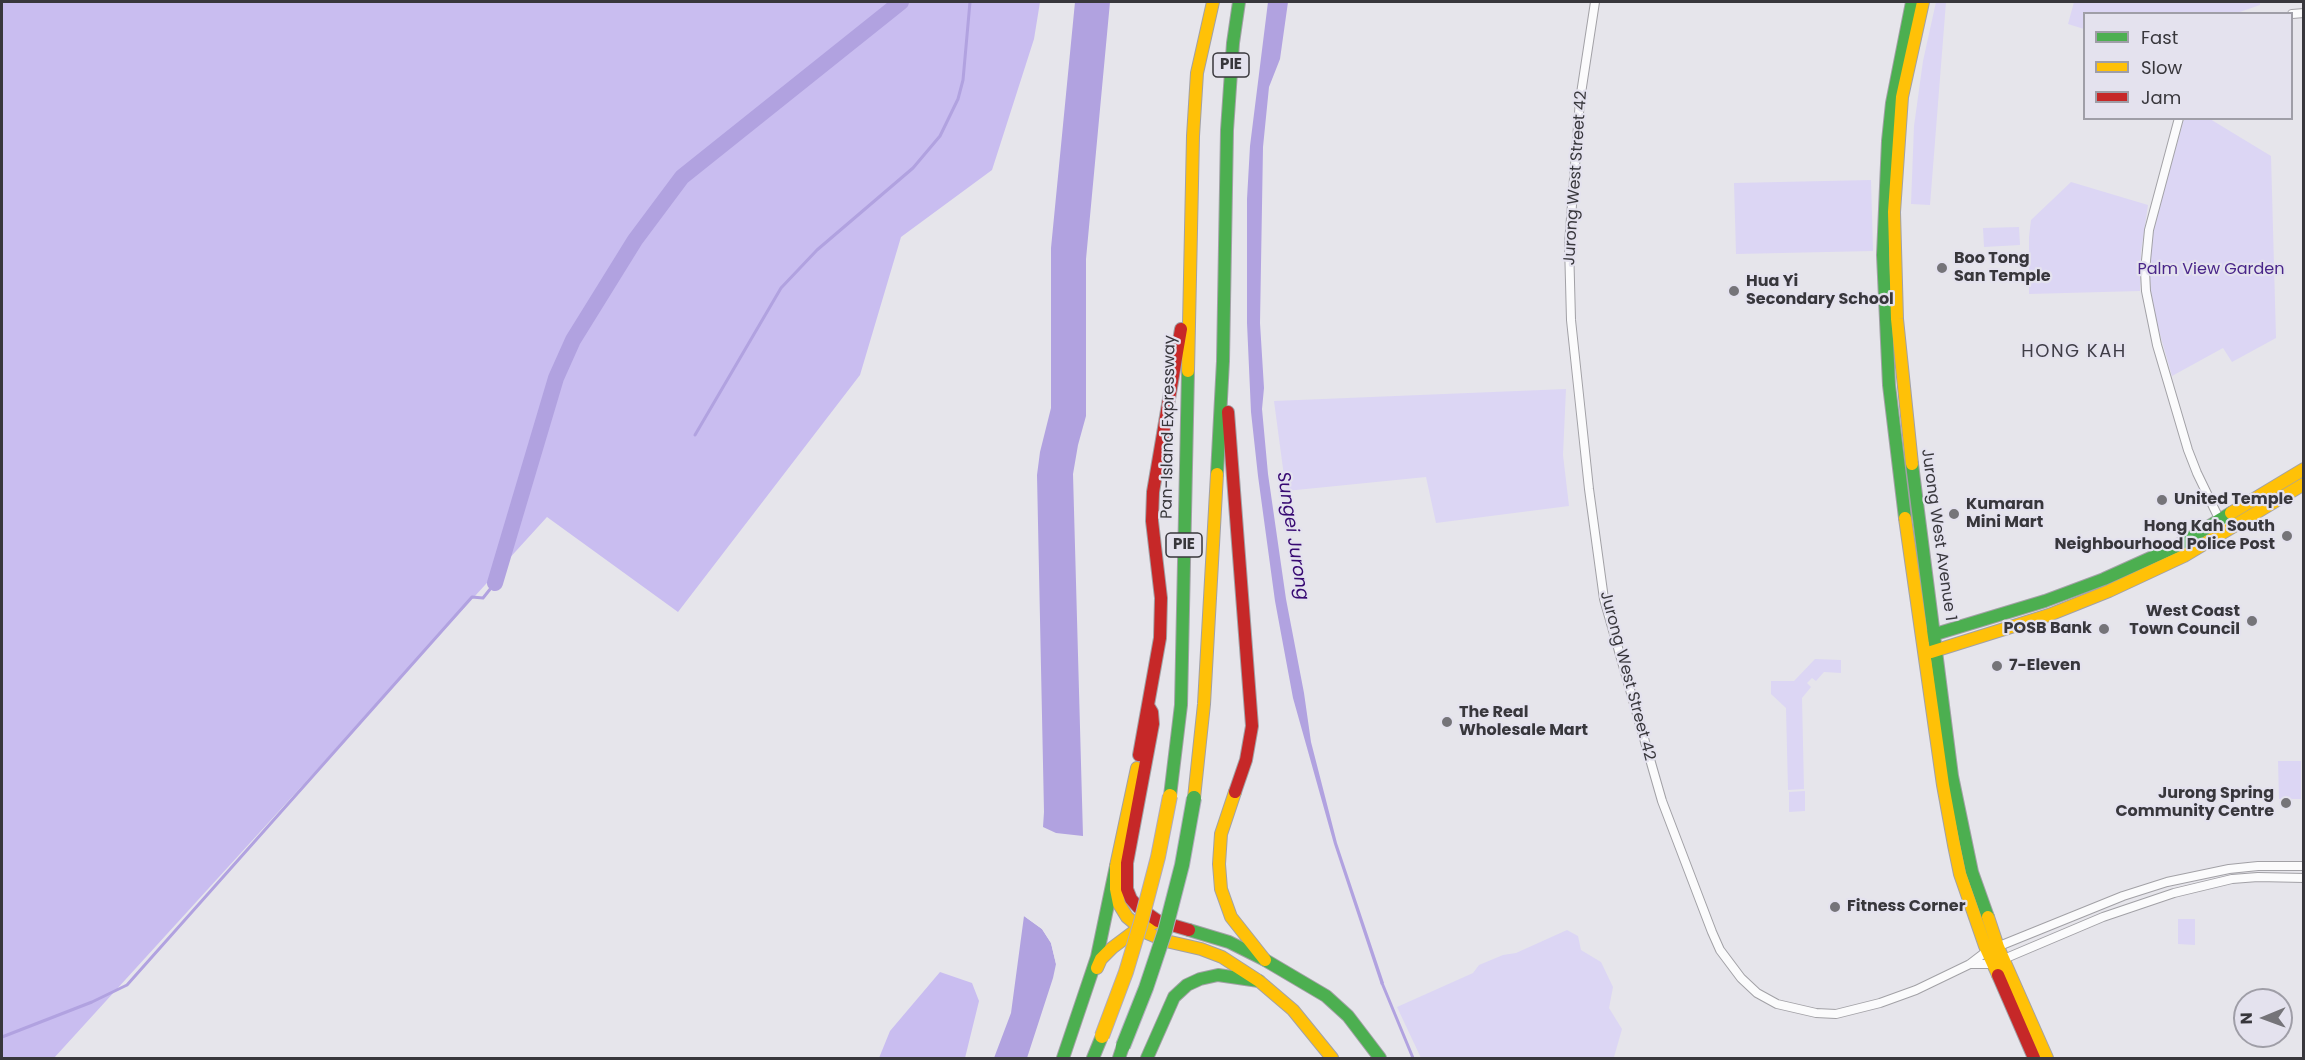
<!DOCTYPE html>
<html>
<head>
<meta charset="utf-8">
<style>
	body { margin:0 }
	#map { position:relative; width:2305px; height:1060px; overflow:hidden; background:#e6e5eb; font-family:Poppins,sans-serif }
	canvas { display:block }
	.frame { position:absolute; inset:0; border:3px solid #38373c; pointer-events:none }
	.legend { position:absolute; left:2083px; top:12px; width:210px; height:108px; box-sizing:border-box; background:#e4e2ee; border:2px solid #9f9ea7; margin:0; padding:8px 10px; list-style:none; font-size:18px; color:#38373c }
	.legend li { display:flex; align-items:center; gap:12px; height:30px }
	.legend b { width:30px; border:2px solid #9f9ea7 }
	.north { position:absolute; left:2233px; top:988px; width:60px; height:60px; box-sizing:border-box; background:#e4e2ee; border:2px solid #9f9ea7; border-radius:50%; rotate:269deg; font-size:16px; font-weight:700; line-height:24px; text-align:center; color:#38373c }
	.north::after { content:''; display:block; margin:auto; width:21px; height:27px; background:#757479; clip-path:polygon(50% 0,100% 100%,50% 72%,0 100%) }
</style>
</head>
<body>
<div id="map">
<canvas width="2305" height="1060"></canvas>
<div class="frame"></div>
<ul class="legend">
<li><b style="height:8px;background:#4caf50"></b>Fast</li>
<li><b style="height:8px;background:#ffc107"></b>Slow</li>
<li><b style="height:8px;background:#c62828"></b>Jam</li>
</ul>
<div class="north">N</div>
</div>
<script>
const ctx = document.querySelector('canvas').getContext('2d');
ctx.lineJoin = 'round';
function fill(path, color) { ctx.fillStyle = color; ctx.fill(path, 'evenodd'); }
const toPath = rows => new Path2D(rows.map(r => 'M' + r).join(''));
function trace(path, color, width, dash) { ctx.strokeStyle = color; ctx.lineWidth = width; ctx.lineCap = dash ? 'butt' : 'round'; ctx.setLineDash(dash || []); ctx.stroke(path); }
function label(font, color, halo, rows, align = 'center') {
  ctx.font = font + ' Poppins,sans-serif'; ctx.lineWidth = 4.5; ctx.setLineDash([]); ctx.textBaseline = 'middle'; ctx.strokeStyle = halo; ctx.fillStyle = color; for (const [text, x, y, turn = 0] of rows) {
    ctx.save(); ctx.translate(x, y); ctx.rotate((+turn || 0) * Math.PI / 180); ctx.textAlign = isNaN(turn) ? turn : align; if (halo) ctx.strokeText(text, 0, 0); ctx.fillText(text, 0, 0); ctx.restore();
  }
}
fill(toPath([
	[1936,2,1946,2,1930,205,1911,204,1914,126,1923,61],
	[2074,2,2260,2,2260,5,2234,14,2084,14,2084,29,2068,24],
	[2184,119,2210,119,2271,156,2276,338,2232,362,2223,348,2172,376,2153,310,2149,271,2153,230],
	[1871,180,1873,251,1736,254,1734,183],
	[2071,182,2148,205,2141,252,2140,291,2029,294,2029,237,2031,220],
	[2019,227,2020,245,1984,247,1983,228],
	[1566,389,1563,455,1569,506,1436,523,1426,477,1286,491,1274,401],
	[1815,659,1841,660,1841,673,1824,672,1816,681,1812,678,1807,683,1811,687,1802,698,1804,789,1788,790,1786,708,1771,694,1771,681,1794,681],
	[2278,761,2301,761,2301,799,2279,799],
	[1805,791,1805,811,1789,812,1789,792],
	[2178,919,2195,919,2195,945,2178,944],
	[1567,930,1578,936,1581,950,1601,962,1613,987,1609,1008,1622,1029,1614,1057,1421,1058,1397,1007,1473,973,1479,965,1503,955,1516,953]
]), '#dcd6f4');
fill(toPath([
	[2,2,1040,2,1034,39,992,170,901,237,860,375,678,612,547,517,54,1058,2,1058],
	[940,972,972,983,979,1001,965,1058,879,1058,890,1031]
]), '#c9bdf0');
fill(toPath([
	[1075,2,1110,2,1086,259,1086,416,1078,445,1073,474,1083,836,1056,833,1043,827,1044,812,1037,475,1040,452,1051,408,1051,248],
	[1268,2,1288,2,1280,59,1269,87,1263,147,1260,323,1264,388,1262,409,1268,474,1286,599,1304,693,1311,742,1337,843,1384,983,1381,985,1334,844,1293,698,1275,601,1258,476,1251,412,1247,323,1247,199,1250,146],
	[1024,916,1042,929,1051,943,1056,964,1053,978,1027,1058,994,1058,1011,1013]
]), '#b1a2e0');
fill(toPath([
	[1025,913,1044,926,1054,941,1058,953,1056,964,1051,943,1042,929,1024,916]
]), '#e6e5eb');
trace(toPath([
	[695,435,781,288,817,250,913,168,940,136,958,99,963,80,970,2],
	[1382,983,1413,1058],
	[2,1037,92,1002,127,985,472,597,483,598,495,583]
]), '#b1a2e0', 3);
trace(toPath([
	[495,583,556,378,573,340,635,240,682,177,901,2]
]), '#b1a2e0', 16);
const street = toPath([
	[1595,2,1580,100,1569,244,1571,320,1589,489,1604,599,1662,801,1712,932,1720,950,1741,978,1757,993,1777,1004,1816,1013,1836,1014,1880,1003,1916,990,1970,964,1987,951,2123,896,2167,882,2229,869,2258,866,2304,866],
	[2292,14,2304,13],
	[2179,118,2149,230,2145,271,2146,291,2157,345,2188,450,2197,473,2225,531],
	[1970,964,1992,964,2103,917,2174,893,2232,879,2258,877,2304,878]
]);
const fast = toPath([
	[1912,464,1952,776,1972,872,1988,917],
	[1217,474,1223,361,1227,130,1233,43,1239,2],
	[1905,518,1889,385,1883,255,1888,141,1892,103,1912,2],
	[1929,636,2045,601,2104,579,2175,547,2231,513],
	[1170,796,1181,705,1188,371],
	[1189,930,1229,942,1265,960,1326,996,1348,1016,1380,1058],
	[1063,1058,1097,957,1116,866],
	[1093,1058,1102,1036],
	[1119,1058,1123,1046],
	[1147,1058,1174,997,1187,985,1200,979,1218,975,1259,981]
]);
const slow = toPath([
	[1188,371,1193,136,1197,73,1213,2],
	[1912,464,1897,319,1894,212,1902,97,1923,2],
	[2231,513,2304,469],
	[1905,518,1943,785,1954,845,1960,874,1985,946,1998,975],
	[1931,652,2049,615,2109,591,2184,556,2304,484],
	[1137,768,1116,866,1116,889,1119,904,1127,917,1145,932,1166,941,1201,949,1222,957,1259,981,1293,1010,1332,1058],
	[1235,792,1221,834,1219,864,1221,889,1231,917,1265,960],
	[1194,798,1204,704,1217,474],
	[1988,917,1998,947,2047,1058],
	[1097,968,1101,959,1112,948,1132,933,1158,921]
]);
const jam = toPath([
	[1228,412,1252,726,1246,760,1235,792],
	[1149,707,1152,712,1153,724,1127,863,1127,889,1131,899,1138,907,1158,921,1189,930],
	[1139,755,1160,638,1161,598,1152,521,1153,492,1181,329],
	[1998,975,2034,1058]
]);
trace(street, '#a2a1a6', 10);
trace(fast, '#a2a1a6', 14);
trace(slow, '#a2a1a6', 14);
trace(jam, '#a2a1a6', 14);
trace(street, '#fbfbfc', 8);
trace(fast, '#4caf50', 12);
trace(slow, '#ffc107', 12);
trace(jam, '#c62828', 12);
const fastBridge = toPath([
	[1123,1046,1146,988,1165,931,1182,865,1194,798]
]);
const slowBridge = toPath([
	[1102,1036,1126,972,1141,922,1158,857,1170,796]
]);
trace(fastBridge, '#b0abbd', 16, []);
trace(slowBridge, '#b0abbd', 16, []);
trace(fastBridge, '#4caf50', 14);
trace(slowBridge, '#ffc107', 14);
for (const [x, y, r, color] of [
	[1942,268,6,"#757479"],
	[1734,291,6,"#757479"],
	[2162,500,6,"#757479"],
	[1954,514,6,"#757479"],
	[2287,536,6,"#757479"],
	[2252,621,6,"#757479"],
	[2104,629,6,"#757479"],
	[1997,666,6,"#757479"],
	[1447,722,6,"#757479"],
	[2286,803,6,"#757479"],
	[1835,907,6,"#757479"]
]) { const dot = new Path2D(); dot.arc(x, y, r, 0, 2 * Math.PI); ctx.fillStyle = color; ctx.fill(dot); trace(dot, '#e4e2ee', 2); }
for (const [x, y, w] of [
	[1231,65,36],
	[1184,545,36]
]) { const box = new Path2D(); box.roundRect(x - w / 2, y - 12, w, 24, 4.5); ctx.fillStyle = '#e4e2ee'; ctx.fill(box); trace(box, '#38373c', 1.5); }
label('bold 15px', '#38373c', null, [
	["PIE",1231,65],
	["PIE",1184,545]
]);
label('16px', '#38373c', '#e4e2ee', [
	["Jurong West Street 42",1576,178,-86],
	["Pan-Island Expressway",1169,427,-89],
	["Jurong West Avenue 1",1938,535,82],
	["Jurong West Street 42",1627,676,75]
]);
label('bold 16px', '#38373c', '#e4e2ee', [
	["Boo Tong",1954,259],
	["San Temple",1954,277],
	["Hua Yi",1746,282],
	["Secondary School",1746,300],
	["United Temple",2174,500],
	["Kumaran",1966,505],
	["Mini Mart",1966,523],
	["Hong Kah South",2275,527,"right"],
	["Neighbourhood Police Post",2275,545,"right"],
	["West Coast",2240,612,"right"],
	["Town Council",2240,630,"right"],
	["POSB Bank",2092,629,"right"],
	["7-Eleven",2009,666],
	["The Real",1459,713],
	["Wholesale Mart",1459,731],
	["Jurong Spring",2274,794,"right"],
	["Community Centre",2274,812,"right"],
	["Fitness Corner",1847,907]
], 'left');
label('16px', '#492589', '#e4e2ee', [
	["Palm View Garden",2211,270]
]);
ctx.letterSpacing = '1.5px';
label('18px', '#3f3d47', '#e4e2ee', [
	["HONG KAH",2074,352]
]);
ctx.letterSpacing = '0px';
label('italic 18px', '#370972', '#e4e2ee', [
	["Sungei Jurong",1292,536,81]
]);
</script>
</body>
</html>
